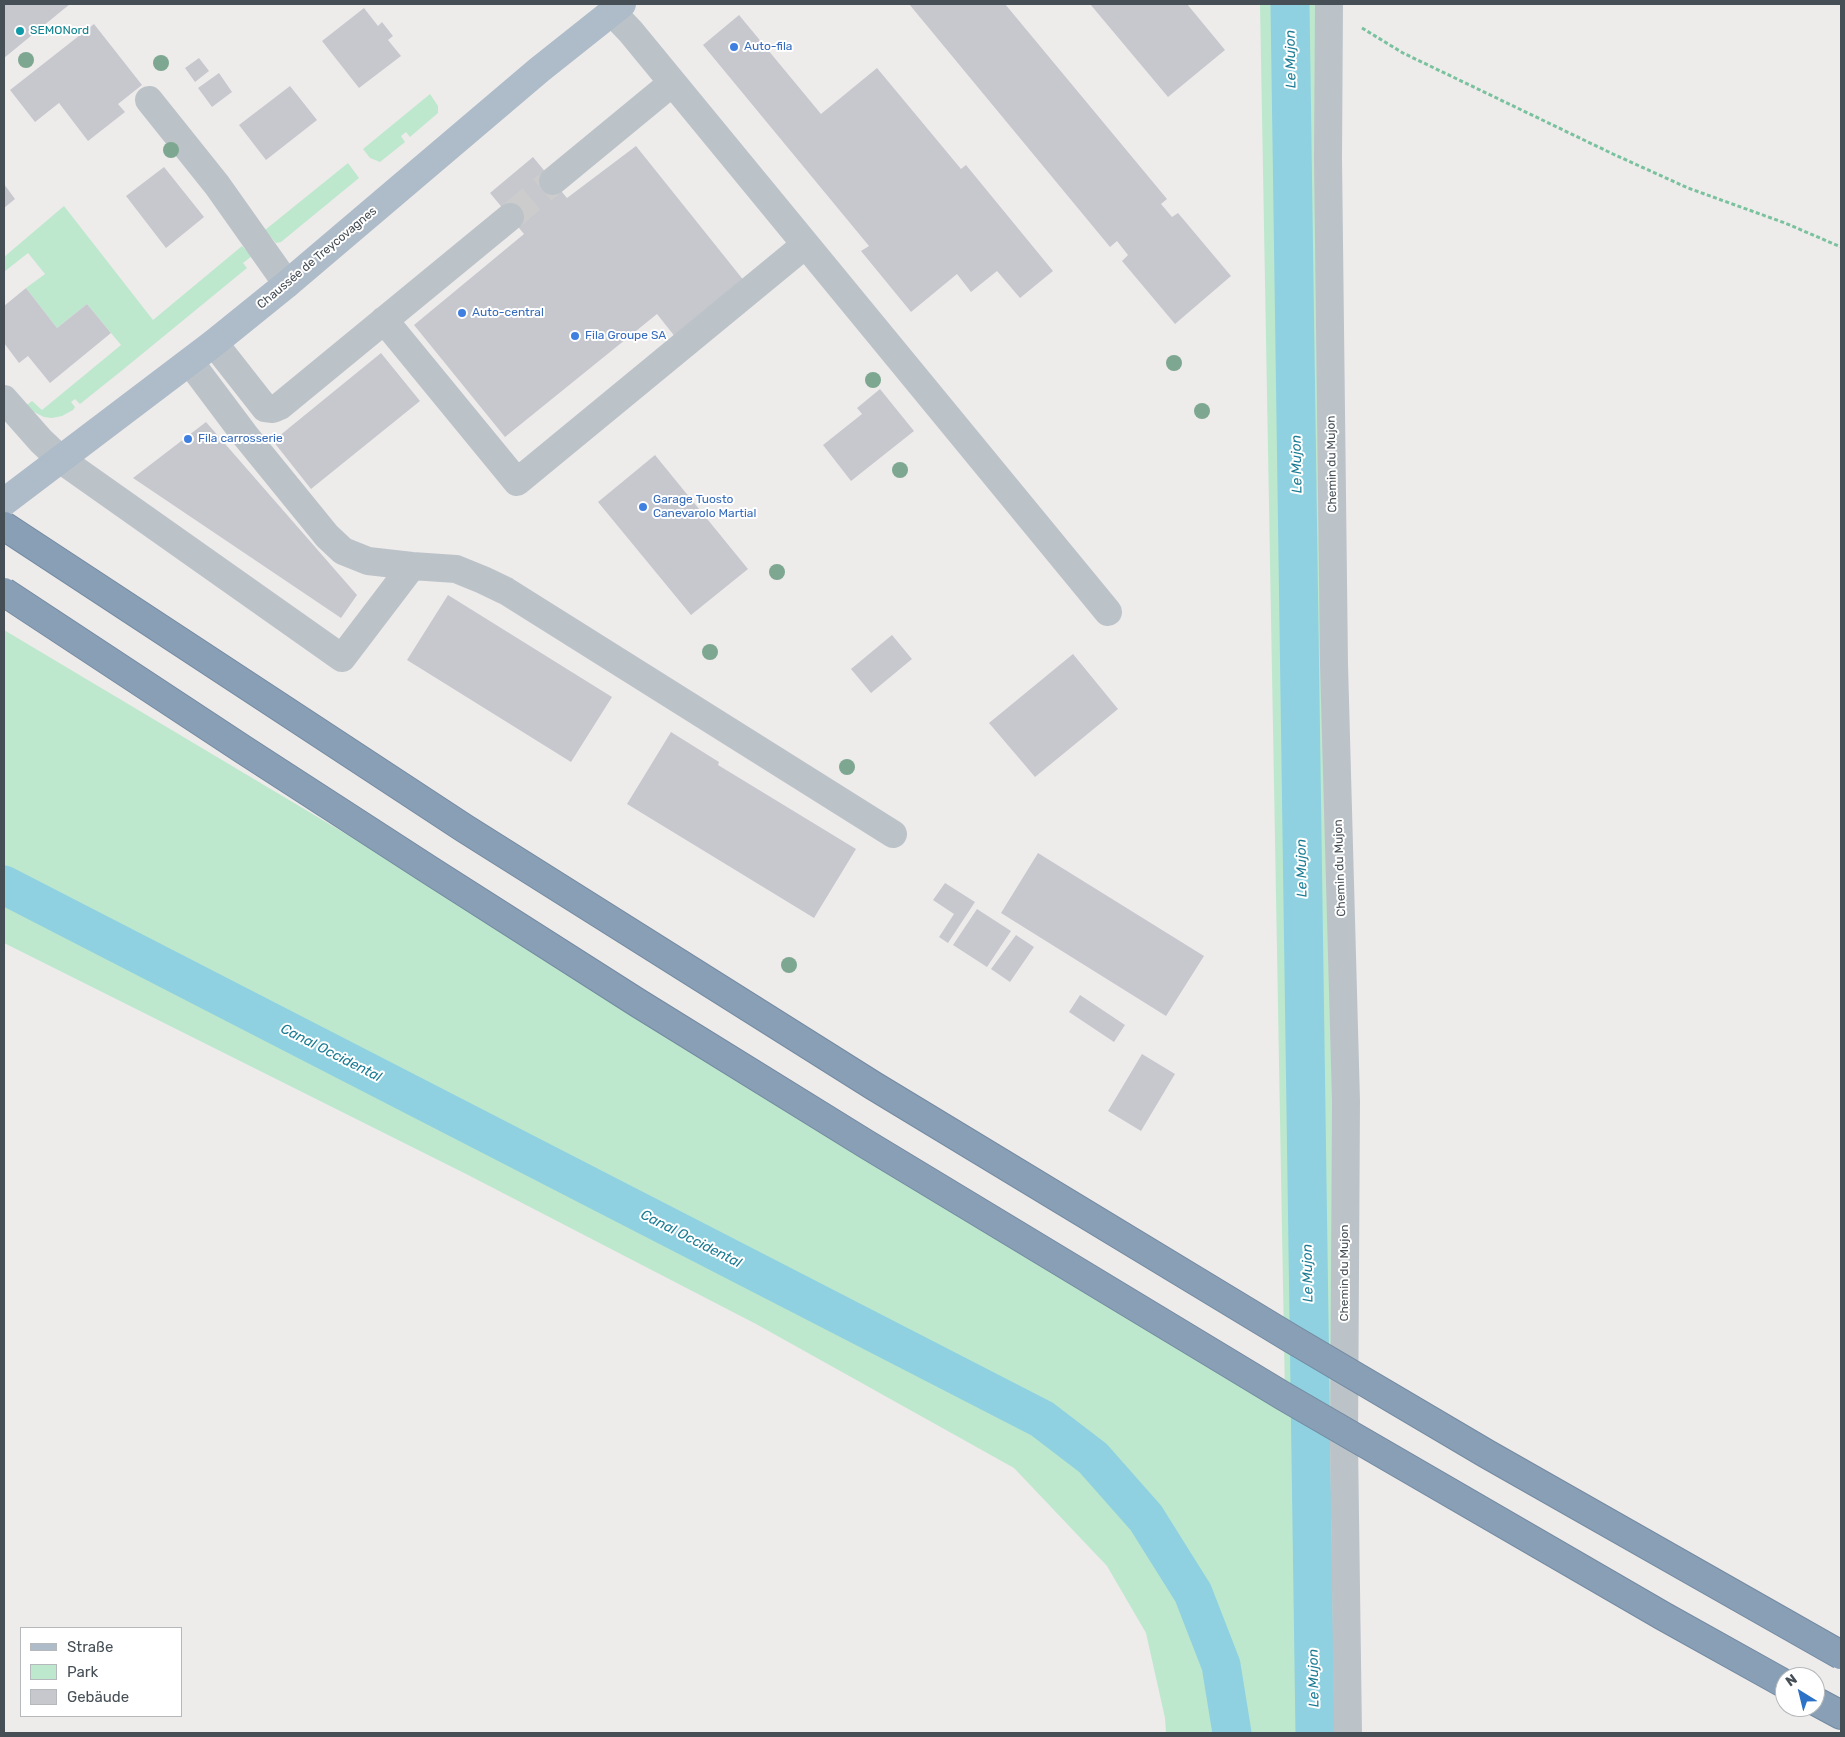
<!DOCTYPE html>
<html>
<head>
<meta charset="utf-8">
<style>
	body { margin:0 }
	#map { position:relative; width:1845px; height:1737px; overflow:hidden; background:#eeebeb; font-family:Rubik,sans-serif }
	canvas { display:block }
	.frame { position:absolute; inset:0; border:5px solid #464f56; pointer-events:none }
	.legend { position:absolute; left:20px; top:1627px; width:162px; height:90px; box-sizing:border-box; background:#fff; border:1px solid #b5b9bb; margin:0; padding:6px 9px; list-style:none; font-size:15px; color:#464f56 }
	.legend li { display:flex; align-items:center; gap:10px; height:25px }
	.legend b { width:25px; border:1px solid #b5b9bb }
	.north { position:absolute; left:1775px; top:1667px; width:50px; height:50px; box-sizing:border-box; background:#fff; border:1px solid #b5b9bb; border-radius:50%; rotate:324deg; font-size:14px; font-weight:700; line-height:20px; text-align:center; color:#464f56 }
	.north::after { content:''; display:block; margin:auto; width:18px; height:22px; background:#2c72c7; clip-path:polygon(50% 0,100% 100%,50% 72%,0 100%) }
</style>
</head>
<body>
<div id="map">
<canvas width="1845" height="1737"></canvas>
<div class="frame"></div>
<ul class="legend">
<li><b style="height:6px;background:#aebbc8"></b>Straße</li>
<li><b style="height:14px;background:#bde8cd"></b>Park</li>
<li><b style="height:14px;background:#c7c8ce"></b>Gebäude</li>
</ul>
<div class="north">N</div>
</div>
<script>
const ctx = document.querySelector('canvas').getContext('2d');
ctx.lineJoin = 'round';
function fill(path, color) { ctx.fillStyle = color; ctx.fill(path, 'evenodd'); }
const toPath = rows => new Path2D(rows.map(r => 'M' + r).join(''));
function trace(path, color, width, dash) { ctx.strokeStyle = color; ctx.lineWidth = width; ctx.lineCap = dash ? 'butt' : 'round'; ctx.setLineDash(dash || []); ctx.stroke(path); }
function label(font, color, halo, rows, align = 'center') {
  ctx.font = font + ' Rubik,sans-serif'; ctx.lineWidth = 4; ctx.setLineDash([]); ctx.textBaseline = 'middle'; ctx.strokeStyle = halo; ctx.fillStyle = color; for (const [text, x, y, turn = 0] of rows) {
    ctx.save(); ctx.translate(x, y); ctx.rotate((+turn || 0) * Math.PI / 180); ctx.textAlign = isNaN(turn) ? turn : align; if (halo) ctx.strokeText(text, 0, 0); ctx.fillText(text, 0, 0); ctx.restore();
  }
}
fill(toPath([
	[1260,4,1329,4,1344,1443,1326,1431,1342,1733,1166,1733,1165,1718,1146,1633,1107,1566,1014,1468,756,1324,470,1176,4,943,4,630,866,1144,1285,1397],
	[430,94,438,106,438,113,410,137,406,132,401,136,405,142,380,162,370,158,363,149],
	[348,163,359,178,281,242,276,243,265,230],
	[64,206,153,320,242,246,252,256,243,263,247,268,125,368,80,404,75,399,71,402,75,407,73,410,62,416,52,418,44,417,30,410,27,405,32,401,42,410,121,345,87,304,57,328,26,288,45,274,28,253,4,272,4,257]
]), '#bde8cd');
trace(toPath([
	[1290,4,1315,1733],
	[4,885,1042,1419,1093,1458,1146,1518,1193,1593,1221,1665,1232,1733]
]), '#8fd1e1', 39);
fill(toPath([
	[4,4,70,4,4,58],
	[909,4,1005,4,1167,199,1161,204,1172,217,1178,213,1231,276,1175,324,1122,261,1128,255,1117,241,1110,247],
	[1090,4,1187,4,1225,50,1168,97],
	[364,8,378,26,382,22,393,36,388,40,401,56,359,88,322,41],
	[739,15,821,114,877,68,961,169,966,165,1053,271,1020,298,997,271,971,292,957,274,911,312,861,251,869,246,703,45],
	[94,24,142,85,118,104,125,112,88,141,59,103,35,122,10,90],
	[199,58,209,71,195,82,185,68],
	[219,73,232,92,212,107,198,88],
	[290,86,317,120,266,160,239,125],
	[636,146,745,282,676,338,657,314,505,437,414,325,524,234,490,193,533,157,567,198],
	[164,167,204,217,166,248,126,196],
	[4,184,15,199,4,208],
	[26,288,57,328,87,304,111,333,50,383,28,356,19,363,4,343,4,306],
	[381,353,420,401,311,489,273,441],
	[880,389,914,431,851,481,823,445,862,414,857,408],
	[206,422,357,595,341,618,133,478],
	[655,455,748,569,691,615,598,502],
	[448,595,612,697,571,762,407,660],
	[892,635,912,659,871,693,851,669],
	[1073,654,1118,709,1035,777,989,723],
	[671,732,719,762,718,765,856,849,814,918,627,804],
	[1038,853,1204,956,1166,1016,1001,913],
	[945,883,975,902,948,943,939,937,954,914,933,900],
	[977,909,1011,931,987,967,953,945],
	[1016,935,1034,947,1010,982,991,969],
	[1080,995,1125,1025,1114,1042,1069,1012],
	[1142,1054,1175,1074,1141,1131,1108,1111]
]), '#c7c8ce');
trace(toPath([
	[510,217,553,181]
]), '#cccccd', 28, [28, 14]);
const highway = toPath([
	[1815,1701,1841,1715]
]);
trace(highway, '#738aa1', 30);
trace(toPath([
	[1362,28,1403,53,1613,154,1688,188,1785,223,1841,247]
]), '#79c29d', 3, [4, 2.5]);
trace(toPath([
	[1329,4,1328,158,1334,664,1346,1101,1344,1443,1348,1733],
	[612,12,631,32,1108,612],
	[149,100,217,185,287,284],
	[553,181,672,83],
	[384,320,517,482,805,245],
	[214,343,265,408,273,409,280,406,510,217],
	[190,362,244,434,327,536,343,551,368,561,412,566,456,569,483,580,506,591,893,834],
	[4,399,41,441,60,459,342,658,412,566]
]), '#bbc3c9', 28);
trace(toPath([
	[4,502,214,343,287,284,539,70,622,4]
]), '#aebbc8', 28);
trace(highway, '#889fb6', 28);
const highwayBridge = toPath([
	[4,526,464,828,874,1086,1292,1339,1487,1454,1841,1655],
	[4,592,244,750,431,871,638,1003,866,1144,1285,1397,1663,1616,1785,1684]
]);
trace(highwayBridge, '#738aa1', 30, []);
trace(highwayBridge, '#889fb6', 28);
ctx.fillStyle = '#7da790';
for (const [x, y] of [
	[26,60],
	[161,63],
	[171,150],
	[1174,363],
	[873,380],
	[1202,411],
	[900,470],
	[777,572],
	[710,652],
	[847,767],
	[789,965]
]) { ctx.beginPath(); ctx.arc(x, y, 8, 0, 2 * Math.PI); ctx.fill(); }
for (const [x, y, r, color] of [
	[20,31,5,"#0f9aa8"],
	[734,47,5,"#3f7fe0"],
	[462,313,5,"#3f7fe0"],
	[575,336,5,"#3f7fe0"],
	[188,439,5,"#3f7fe0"],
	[643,507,5,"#3f7fe0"]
]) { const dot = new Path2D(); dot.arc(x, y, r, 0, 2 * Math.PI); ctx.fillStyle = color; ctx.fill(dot); trace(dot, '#fff', 2); }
label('12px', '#0d838f', '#fff', [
	["SEMONord",30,31]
], 'left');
label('12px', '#366cbe', '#fff', [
	["Auto-fila",744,47],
	["Auto-central",472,313],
	["Fila Groupe SA",585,336],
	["Fila carrosserie",198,439],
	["Garage Tuosto",653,500],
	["Canevarolo Martial",653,514]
], 'left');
label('12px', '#464f56', '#fff', [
	["Chaussée de Treycovagnes",317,258,-40],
	["Chemin du Mujon",1332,464,-91],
	["Chemin du Mujon",1340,868,-92],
	["Chemin du Mujon",1345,1273,-90]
]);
label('italic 14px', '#1b7c94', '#fff', [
	["Le Mujon",1291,59,-91],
	["Le Mujon",1297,464,-91],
	["Le Mujon",1302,868,-91],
	["Canal Occidental",331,1053,27],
	["Canal Occidental",691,1239,27],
	["Le Mujon",1308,1273,-91],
	["Le Mujon",1314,1678,-91]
]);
</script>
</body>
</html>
